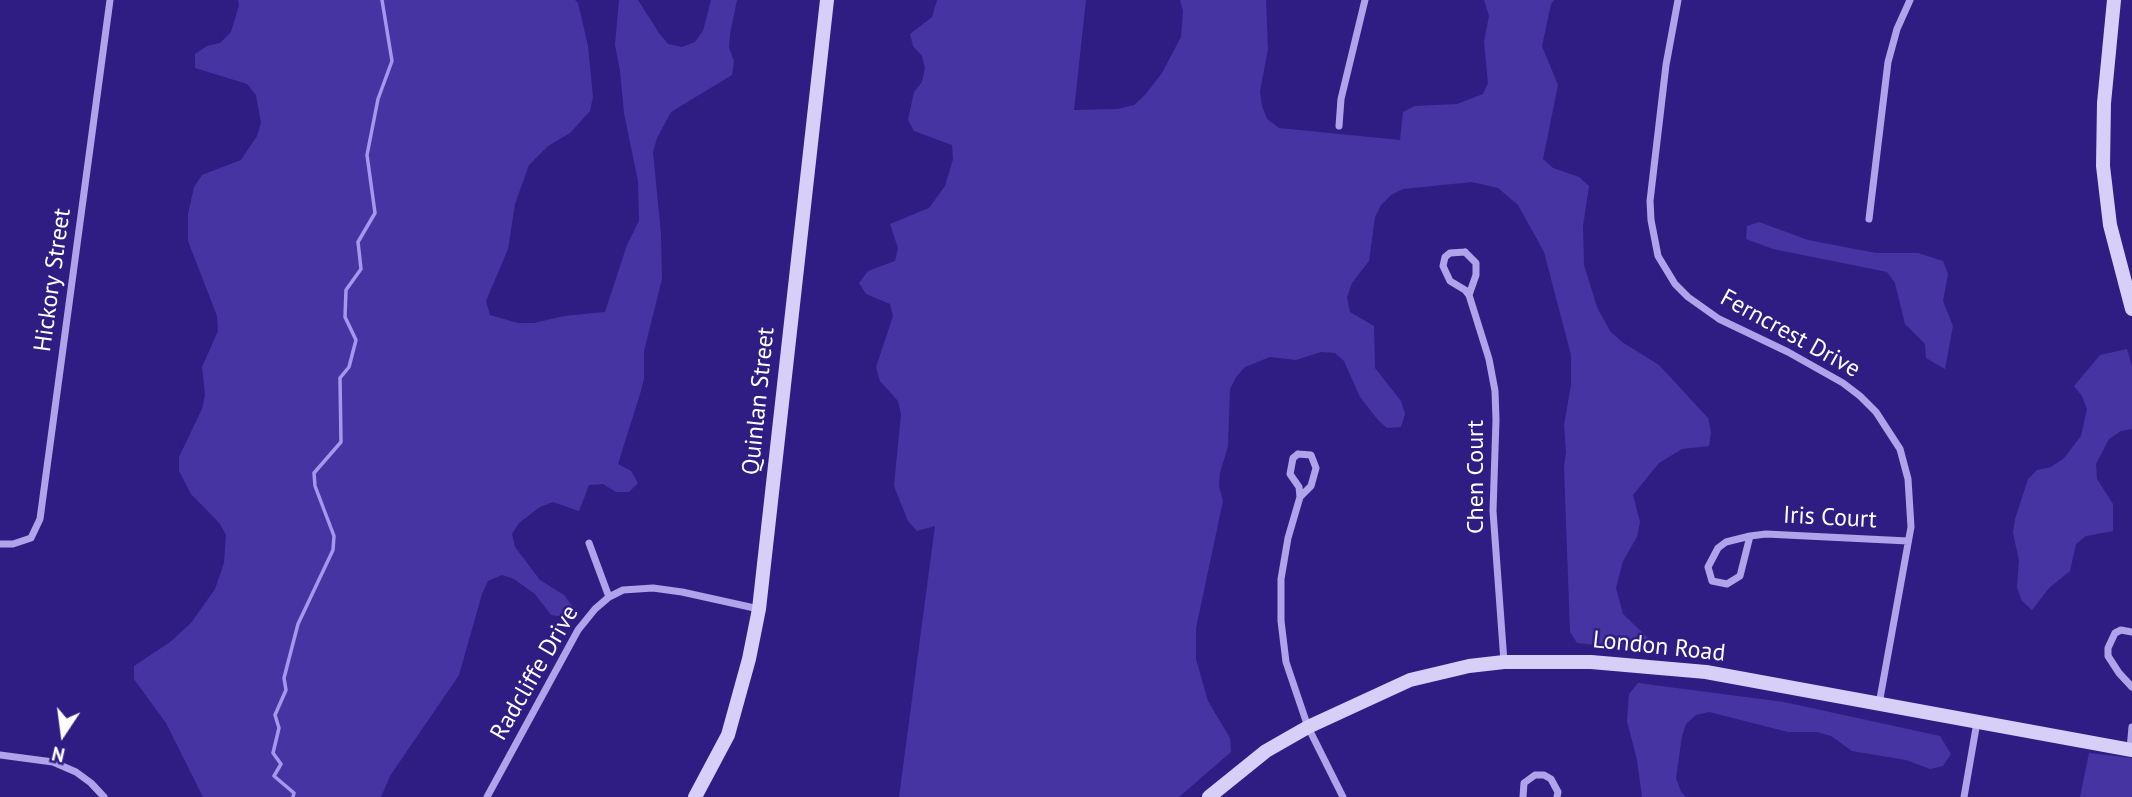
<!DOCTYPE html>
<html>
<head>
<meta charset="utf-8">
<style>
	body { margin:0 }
	#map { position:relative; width:2132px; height:797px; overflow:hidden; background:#301d83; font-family:"PT Sans",sans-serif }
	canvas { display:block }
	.north { position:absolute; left:28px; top:699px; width:70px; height:70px; -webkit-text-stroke:5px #301d83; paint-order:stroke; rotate:193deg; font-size:19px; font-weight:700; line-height:28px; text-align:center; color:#fff }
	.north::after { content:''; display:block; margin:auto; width:24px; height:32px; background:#fff; clip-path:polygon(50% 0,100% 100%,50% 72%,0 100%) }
</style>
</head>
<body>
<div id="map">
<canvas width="2132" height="797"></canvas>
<div class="north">N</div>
</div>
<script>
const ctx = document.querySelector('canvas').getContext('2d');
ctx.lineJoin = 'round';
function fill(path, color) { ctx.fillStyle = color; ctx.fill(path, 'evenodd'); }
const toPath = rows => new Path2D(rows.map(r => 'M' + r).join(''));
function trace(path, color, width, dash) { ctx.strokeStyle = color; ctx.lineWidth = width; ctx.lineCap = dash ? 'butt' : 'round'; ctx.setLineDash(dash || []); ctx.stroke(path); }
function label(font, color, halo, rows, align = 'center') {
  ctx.font = font + ' "PT Sans",sans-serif'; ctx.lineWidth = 5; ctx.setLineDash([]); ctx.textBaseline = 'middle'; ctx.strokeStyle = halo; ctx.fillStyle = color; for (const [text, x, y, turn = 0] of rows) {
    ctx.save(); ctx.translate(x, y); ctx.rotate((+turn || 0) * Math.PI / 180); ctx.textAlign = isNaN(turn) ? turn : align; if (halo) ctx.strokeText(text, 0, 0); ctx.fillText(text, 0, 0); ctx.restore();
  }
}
fill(toPath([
	[238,0,575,0,578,3,588,46,593,97,590,111,570,133,548,146,529,165,515,204,508,249,486,301,490,315,518,323,534,323,564,316,605,312,627,245,639,221,638,181,624,113,620,71,615,45,619,0,638,0,659,33,668,44,682,47,695,42,703,31,711,0,737,0,730,34,729,48,734,61,732,75,671,112,657,138,653,152,661,234,662,279,644,351,644,379,640,394,618,464,631,471,638,483,629,492,616,492,603,484,589,485,579,511,553,502,540,507,519,523,512,534,515,547,540,580,564,595,573,607,565,617,551,615,535,594,514,579,502,575,488,581,482,594,459,675,390,776,381,797,203,797,166,723,134,679,134,666,170,642,191,623,215,589,224,563,226,535,220,524,191,494,179,471,179,457,202,409,205,395,202,367,218,331,217,316,188,241,188,214,194,187,202,175,241,160,257,136,261,123,256,95,247,84,195,68,195,54,207,46,220,43,231,32,239,5],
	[937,0,1086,0,1074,110,1118,109,1134,105,1145,95,1162,73,1181,37,1183,11,1180,0,1266,0,1268,49,1260,91,1262,106,1267,119,1279,128,1400,140,1403,112,1415,106,1457,104,1483,94,1488,83,1484,42,1489,16,1484,0,1554,0,1551,4,1542,46,1558,85,1543,159,1553,168,1579,177,1589,186,1583,226,1584,265,1597,307,1610,331,1622,342,1659,365,1708,418,1711,432,1709,446,1682,449,1659,463,1633,495,1640,522,1637,537,1623,561,1616,588,1623,614,1648,638,1633,649,1577,643,1570,632,1564,466,1566,452,1564,425,1571,385,1571,355,1544,252,1518,205,1498,188,1472,182,1403,189,1391,195,1381,205,1375,217,1369,261,1352,283,1347,297,1350,312,1374,326,1375,368,1401,401,1405,414,1401,427,1387,428,1378,420,1360,397,1344,361,1335,353,1321,352,1296,360,1270,357,1245,367,1236,377,1230,389,1228,446,1220,473,1219,486,1223,501,1196,628,1196,659,1208,701,1230,738,1231,752,1179,797,899,797,935,526,917,531,908,521,894,486,901,414,898,401,880,381,876,367,893,316,890,304,866,294,859,283,868,271,895,261,898,248,890,224,929,208,945,186,953,159,952,145,914,131,908,120,914,92,922,82,925,68,922,56,913,46,910,34,932,17],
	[1759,222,1808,240,1876,253,1918,253,1943,261,1948,274,1943,301,1953,326,1945,369,1926,358,1925,344,1905,324,1895,283,1887,272,1773,249,1746,239,1747,226],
	[2127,349,2132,366,2132,429,2121,431,2109,439,2096,464,2097,479,2113,504,2113,531,2086,536,2076,544,2070,571,2049,588,2032,610,2022,601,2017,588,2019,560,2013,533,2015,519,2028,479,2037,470,2051,467,2064,458,2081,436,2087,409,2082,396,2074,386,2100,355],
	[1638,683,1784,702,1940,736,1951,754,1943,766,1930,769,1906,760,1852,751,1831,736,1817,732,1788,732,1709,712,1696,715,1686,724,1682,736,1676,778,1681,792,1686,797,1642,797,1637,760,1627,721,1629,694],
	[2089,753,2132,758,2132,797,2080,797]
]), '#4634a3');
trace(toPath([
	[293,797,294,793,274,776,281,764,273,753,279,728,275,715,286,690,284,678,298,624,333,550,334,536,315,486,314,473,341,442,340,378,349,367,356,340,345,317,346,290,361,269,358,242,375,213,367,155,378,99,392,61,382,0]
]), '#a497ec', 3.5);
trace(toPath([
	[1678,0,1666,65,1650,201,1651,220,1658,256,1675,284,1688,297,1719,319,1788,352,1843,383,1860,396,1876,412,1900,449,1908,479,1911,527,1879,704],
	[1339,126,1341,99,1365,0],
	[1869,219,1888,62,1897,29,1910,0],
	[1465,252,1476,263,1476,275,1469,295,1465,290,1450,281,1443,266,1445,257,1450,253,1465,252],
	[1469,295,1489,359,1495,391,1496,420,1493,511,1504,662],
	[1298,454,1311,455,1316,468,1311,486,1300,497,1299,487,1290,474,1293,458,1298,454],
	[1300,497,1288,538,1281,579,1281,621,1286,662,1308,727,1343,797],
	[1750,536,1766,534,1908,541],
	[1750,536,1740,576,1727,584,1712,581,1708,567,1718,548,1726,542,1750,536],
	[589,543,609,597],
	[0,544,13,544,31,538,40,519,110,0],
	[2132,632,2121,630,2115,633,2108,648,2108,656,2119,673,2132,687],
	[2130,749,2132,727],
	[0,755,53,762,76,772,91,783,104,797],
	[487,797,578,630,595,609,609,597,623,590,653,588,682,592,759,609],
	[1523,797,1524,783,1535,775,1544,775,1551,779,1558,792,1557,797],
	[1964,797,1977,722]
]), '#afa4ea', 7);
trace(toPath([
	[2114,0,2104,103,2103,166,2110,225,2132,309],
	[695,797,728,735,749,659,759,609,827,0],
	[1209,797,1266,751,1308,727,1410,680,1469,666,1504,662,1591,662,1706,672,2132,750]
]), '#d7cff7', 14);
label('24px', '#fff', '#301d83', [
	["Hickory Street",53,280,-82],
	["Ferncrest Drive",1790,334,29],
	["Quinlan Street",759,401,-84],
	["Chen Court",1476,477,-90],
	["Iris Court",1830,518,3],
	["London Road",1659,647,6],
	["Radcliffe Drive",535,673,-60]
]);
</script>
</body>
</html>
